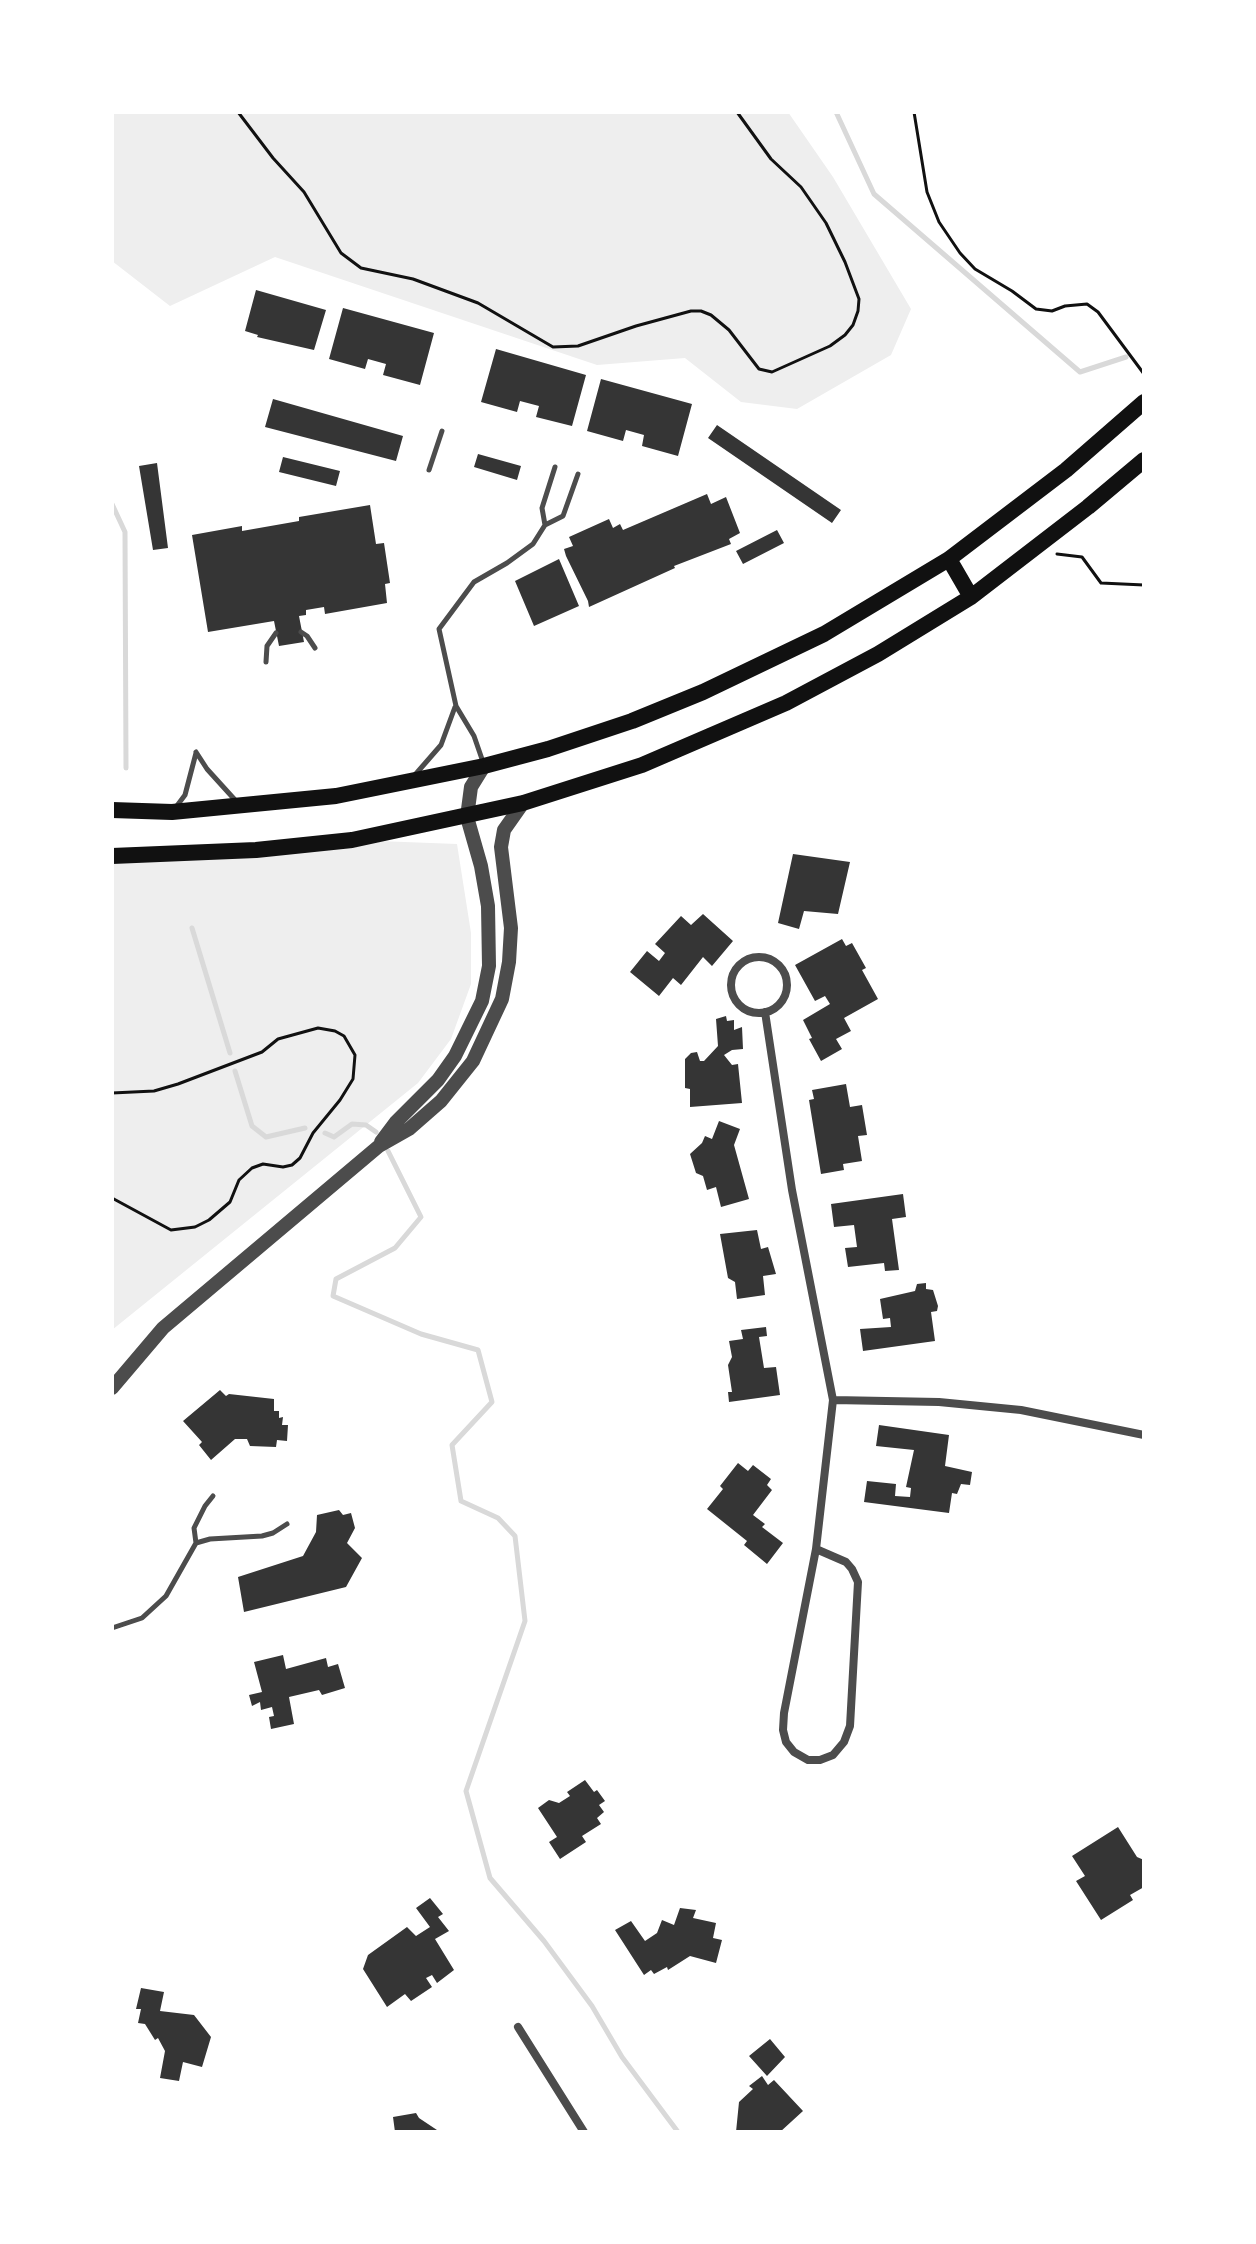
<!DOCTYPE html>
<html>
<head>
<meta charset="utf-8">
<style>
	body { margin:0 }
	#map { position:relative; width:1256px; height:2244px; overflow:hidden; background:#fff; font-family:"Work Sans",sans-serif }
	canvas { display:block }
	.frame { position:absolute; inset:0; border:114px solid #fff; pointer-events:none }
</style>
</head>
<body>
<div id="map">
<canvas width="1256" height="2244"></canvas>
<div class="frame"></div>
</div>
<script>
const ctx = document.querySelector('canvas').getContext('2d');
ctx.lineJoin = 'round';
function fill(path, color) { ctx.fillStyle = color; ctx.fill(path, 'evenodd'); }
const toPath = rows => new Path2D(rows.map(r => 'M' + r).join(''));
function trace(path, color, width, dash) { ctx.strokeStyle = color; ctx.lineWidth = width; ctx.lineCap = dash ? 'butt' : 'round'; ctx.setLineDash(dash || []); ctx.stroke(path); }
fill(toPath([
	[112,112,788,112,833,177,911,309,891,355,797,409,741,402,685,358,597,365,275,257,170,306,112,261],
	[352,840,457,844,471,933,471,984,451,1039,418,1083,112,1330,112,856]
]), '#eee');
trace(toPath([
	[836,112,874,194,1080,372,1126,357],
	[112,504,125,532,126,768],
	[192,928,230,1053],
	[235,1071,252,1126,266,1137,305,1128],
	[325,1133,334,1137,352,1124,366,1125,376,1132],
	[388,1151,421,1217,395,1248,336,1279,333,1296,421,1334,478,1350,492,1402,452,1445,461,1501,498,1518,515,1536,525,1621,466,1791,490,1878,544,1941,592,2006,622,2057,678,2132]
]), '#d9d9d9', 5);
fill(toPath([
	[256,290,326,310,314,350,257,337,258,335,245,331],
	[343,308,434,333,420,385,383,375,386,364,368,359,365,369,329,359],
	[496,349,586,375,572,426,536,417,539,406,520,401,517,412,481,402],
	[601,379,692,404,678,456,642,446,644,435,626,430,623,441,587,431],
	[273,399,403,436,396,461,265,427],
	[717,425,841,510,832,523,708,438],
	[478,454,521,466,517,480,474,467],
	[283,457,340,471,336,486,279,472],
	[157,463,168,548,153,550,139,466],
	[707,494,711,504,726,497,740,533,729,539,731,544,674,566,675,568,589,607,588,601,566,556,564,549,573,546,569,537,609,519,613,528,620,524,623,530],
	[370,505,376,544,384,543,390,583,385,584,387,603,325,614,324,607,306,610,306,615,299,616,304,642,279,646,274,621,208,632,192,535,242,526,242,531,299,521,299,517],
	[777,530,784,543,743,564,736,551],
	[559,559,579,606,534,626,515,581],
	[793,854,850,862,838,914,804,911,799,929,778,923],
	[703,914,733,941,712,966,703,957,681,985,673,978,659,996,630,972,647,951,659,961,665,953,655,944,681,916,691,925],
	[842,939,846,946,852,943,866,968,862,970,878,999,844,1018,851,1031,836,1039,842,1049,821,1061,809,1039,812,1038,803,1020,830,1004,825,996,815,1001,795,965],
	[726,1016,727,1021,734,1020,734,1030,742,1027,743,1049,732,1050,724,1055,732,1065,738,1064,742,1103,690,1107,690,1089,685,1088,685,1059,691,1053,697,1052,700,1061,704,1061,718,1046,716,1019],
	[846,1084,850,1107,862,1105,867,1135,858,1136,862,1161,843,1164,844,1170,821,1174,809,1100,814,1099,812,1090],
	[719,1121,740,1129,734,1145,749,1199,721,1207,716,1187,707,1190,703,1176,696,1173,690,1154,702,1143,705,1136,712,1139],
	[903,1194,906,1217,892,1219,899,1270,885,1271,884,1263,848,1267,845,1248,857,1247,854,1225,834,1227,831,1204],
	[757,1230,761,1249,768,1247,776,1274,763,1276,765,1295,737,1299,735,1282,728,1278,720,1234],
	[926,1283,926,1289,933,1290,938,1306,937,1311,931,1312,935,1341,863,1351,860,1329,891,1327,890,1318,883,1319,880,1299,915,1291,917,1284],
	[766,1327,767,1336,759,1337,764,1368,776,1367,780,1395,729,1402,728,1392,732,1392,728,1365,732,1357,729,1341,743,1339,741,1330],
	[220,1390,226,1396,229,1394,274,1399,274,1411,279,1411,279,1418,283,1417,282,1425,288,1425,287,1441,277,1440,276,1447,250,1446,247,1439,235,1439,211,1460,199,1445,202,1442,183,1421],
	[879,1425,949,1435,945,1466,972,1472,970,1485,961,1484,957,1494,952,1493,949,1513,864,1502,867,1481,896,1484,895,1496,910,1497,911,1488,906,1487,914,1450,876,1446],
	[738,1463,748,1471,753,1465,771,1479,767,1485,772,1490,753,1515,765,1524,762,1527,783,1543,767,1564,744,1545,747,1541,707,1509,723,1489,720,1486],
	[339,1510,343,1515,351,1513,355,1528,347,1543,362,1558,346,1587,244,1612,238,1577,303,1556,316,1532,317,1515],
	[283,1655,286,1669,326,1658,328,1667,338,1664,345,1688,322,1695,319,1690,289,1697,294,1724,271,1729,269,1717,274,1716,272,1707,261,1710,260,1702,252,1706,249,1695,262,1692,254,1662],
	[585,1780,594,1792,597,1790,605,1801,599,1805,604,1812,597,1818,601,1824,582,1836,586,1842,560,1859,549,1842,557,1837,538,1808,549,1800,559,1803,570,1796,567,1792],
	[1118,1827,1137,1857,1144,1860,1144,1887,1130,1895,1133,1900,1101,1920,1076,1881,1085,1876,1072,1856],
	[430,1898,443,1914,438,1917,449,1931,435,1939,454,1970,437,1983,432,1975,426,1978,432,1987,411,2001,405,1994,387,2007,363,1969,368,1955,407,1927,416,1936,430,1927,416,1908],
	[680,1908,696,1910,693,1918,716,1923,713,1938,722,1940,716,1963,690,1956,668,1970,667,1967,654,1974,651,1970,644,1975,615,1930,631,1921,645,1941,657,1933,662,1920,674,1925],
	[141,1988,164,1992,160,2011,194,2015,211,2037,202,2067,183,2062,179,2081,160,2078,165,2051,158,2038,155,2040,145,2024,138,2023,141,2009,136,2009],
	[770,2039,785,2057,767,2076,749,2056],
	[762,2076,768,2085,774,2080,803,2111,780,2132,736,2132,739,2102,753,2089,749,2086],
	[416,2113,419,2118,440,2132,395,2132,393,2117]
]), '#353535');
trace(toPath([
	[238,112,273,158,304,192,341,253,361,268,413,279,478,303,553,347,578,346,636,326,691,311,701,311,711,315,729,330,759,369,772,372,830,346,845,335,853,325,858,311,859,299,845,262,826,223,801,187,771,159,737,112],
	[914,112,927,192,939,222,960,253,975,269,1012,291,1036,309,1052,311,1065,306,1087,304,1098,312,1144,374],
	[1057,554,1082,557,1101,583,1144,585],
	[112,1093,154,1091,178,1084,262,1052,278,1039,318,1028,335,1031,344,1036,355,1055,353,1079,340,1100,313,1133,300,1158,292,1165,283,1167,263,1164,252,1168,239,1180,230,1202,209,1220,195,1227,171,1230,112,1198]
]), '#111', 3);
trace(toPath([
	[429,470,442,431],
	[545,525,542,508,555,467],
	[301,632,307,636,315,648],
	[266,662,267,646,276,633],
	[196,752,207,769,236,801],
	[483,762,474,736,456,706,439,629,474,582,507,563,533,544,545,525,563,516,578,474],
	[414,776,441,745,455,707],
	[176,807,185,795,196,753],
	[196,1543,194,1528,205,1506,213,1496],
	[112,1628,142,1618,166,1596,196,1543,210,1539,262,1536,273,1533,287,1524]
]), '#4c4c4c', 5);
trace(toPath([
	'731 985a28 28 0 1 1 56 0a28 28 0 1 1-56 0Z',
	[765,1012,792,1190,833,1400,816,1549,784,1713,783,1730,786,1742,794,1752,808,1760,820,1760,833,1755,844,1742,850,1726,858,1582,852,1569,846,1562,816,1549],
	[833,1400,939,1402,1021,1410,1144,1435],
	[518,2027,584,2132]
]), '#4c4c4c', 8);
trace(toPath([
	[381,1142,396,1122,438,1080,455,1056,482,1001,489,966,488,906,481,866,467,817,471,787,484,766],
	[112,1388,163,1328,379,1146,409,1129,441,1101,473,1061,502,999,509,962,511,928,501,847,504,830,523,803]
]), '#4c4c4c', 14);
trace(toPath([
	[949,559,971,597],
	[112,810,172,812,336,796,484,766,548,749,632,721,703,692,824,634,949,559,1066,470,1144,402],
	[112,856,256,850,352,840,523,803,642,765,786,703,878,654,971,597,1088,507,1144,460]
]), '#111', 16);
</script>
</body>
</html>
